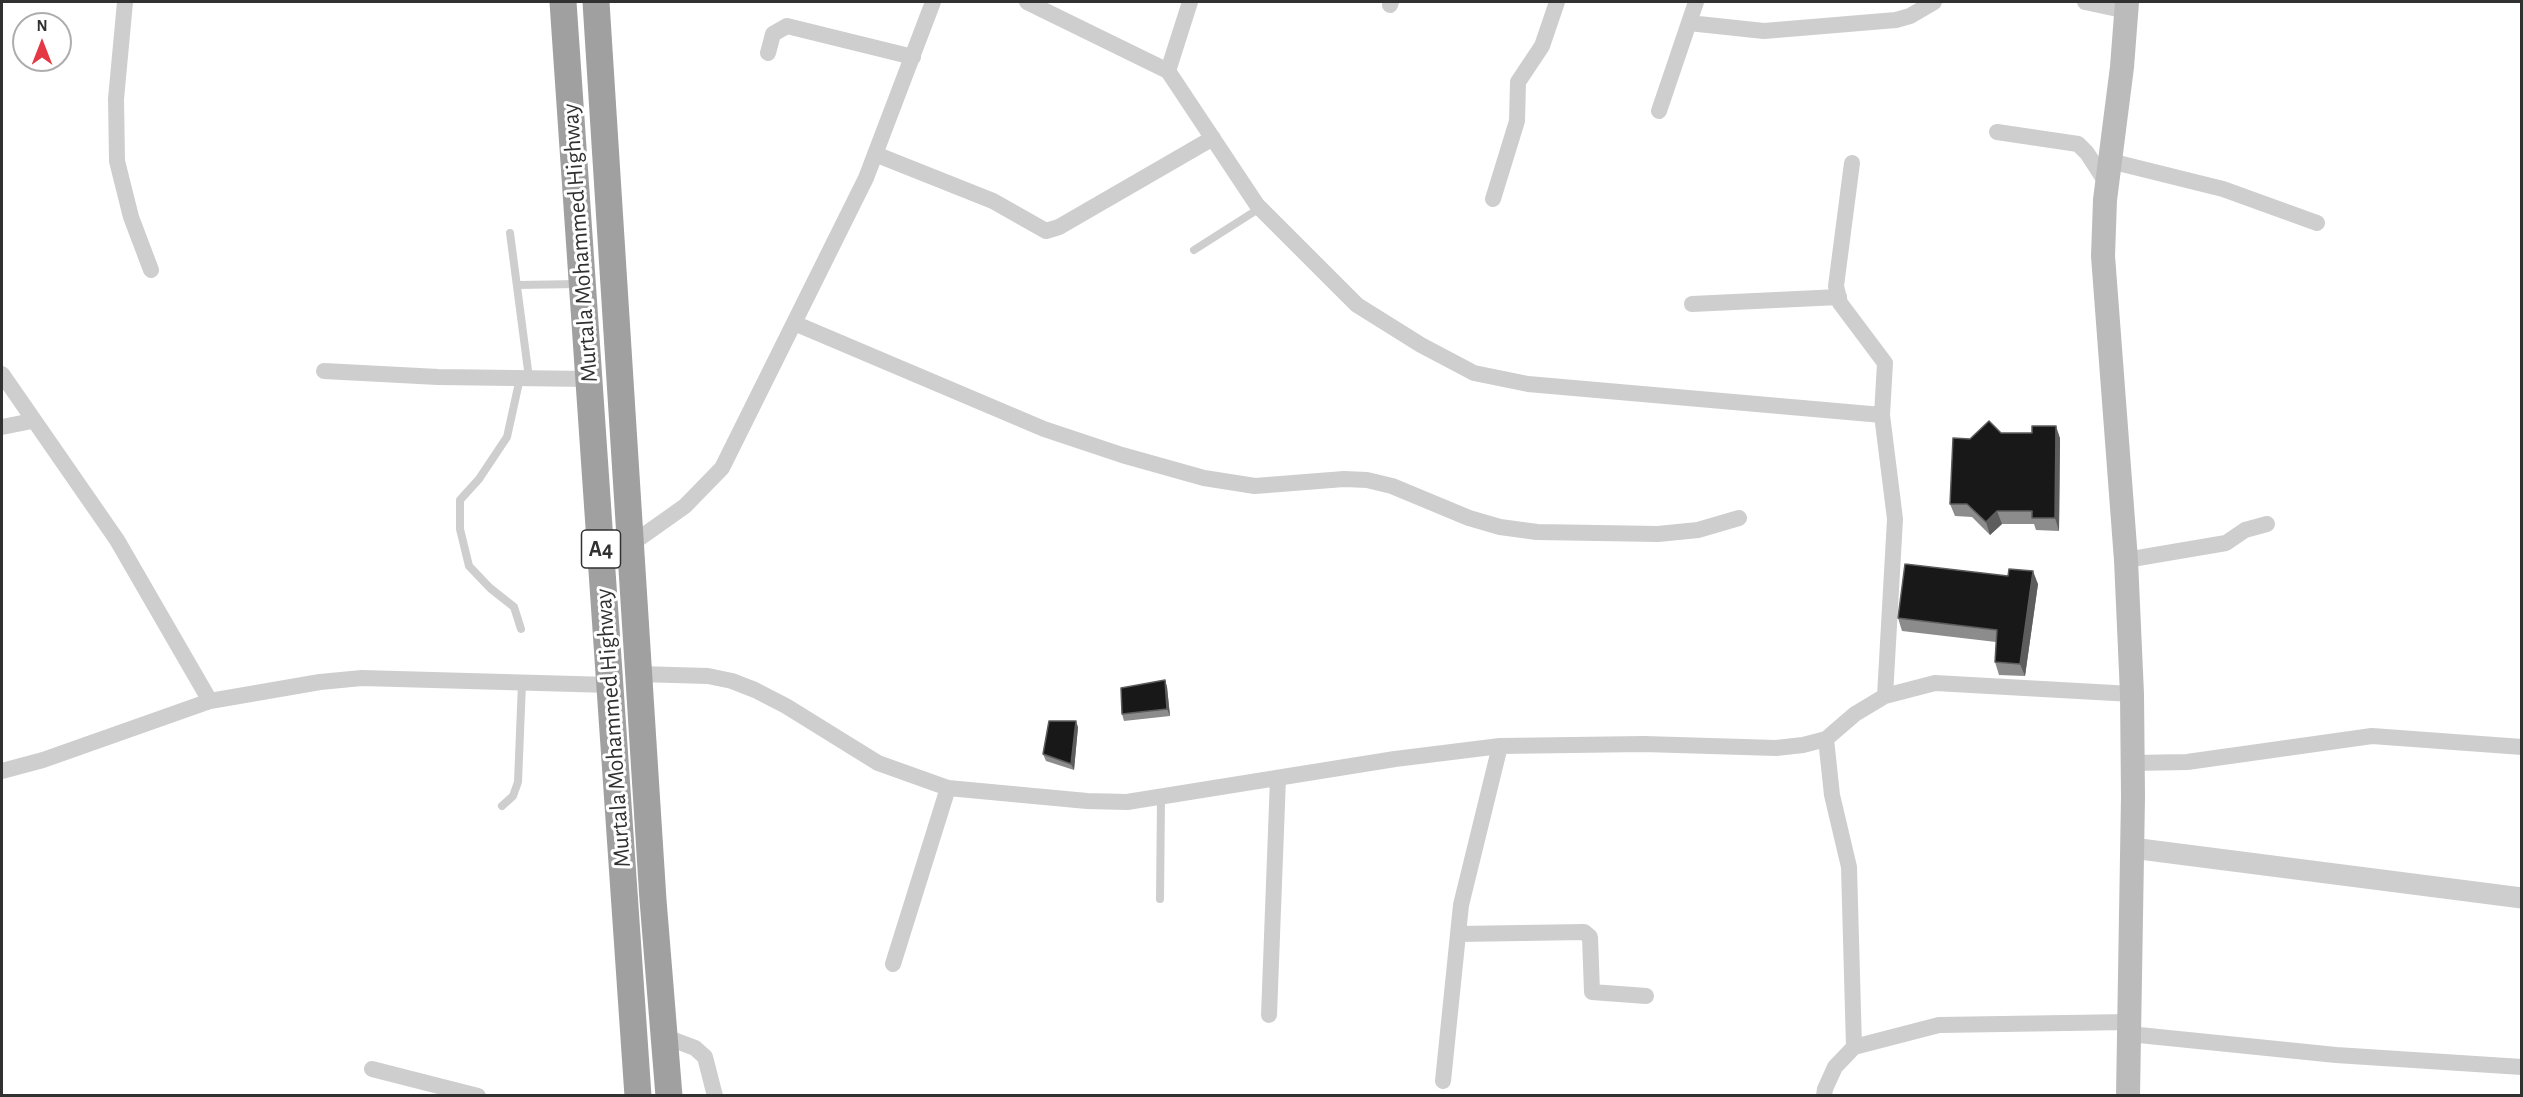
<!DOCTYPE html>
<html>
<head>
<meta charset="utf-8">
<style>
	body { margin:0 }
	#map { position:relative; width:2523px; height:1097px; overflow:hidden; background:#fff; font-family:"Alegreya Sans",sans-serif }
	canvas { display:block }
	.frame { position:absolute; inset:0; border:3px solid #313131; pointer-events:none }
	.north { position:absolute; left:12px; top:12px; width:60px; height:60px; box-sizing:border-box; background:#fff; border:2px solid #adadad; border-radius:50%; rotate:0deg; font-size:16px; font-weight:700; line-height:24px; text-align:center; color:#313131 }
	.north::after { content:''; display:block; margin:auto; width:21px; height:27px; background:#e43842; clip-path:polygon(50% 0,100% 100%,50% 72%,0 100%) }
</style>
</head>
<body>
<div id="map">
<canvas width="2523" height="1097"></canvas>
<div class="frame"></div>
<div class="north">N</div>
</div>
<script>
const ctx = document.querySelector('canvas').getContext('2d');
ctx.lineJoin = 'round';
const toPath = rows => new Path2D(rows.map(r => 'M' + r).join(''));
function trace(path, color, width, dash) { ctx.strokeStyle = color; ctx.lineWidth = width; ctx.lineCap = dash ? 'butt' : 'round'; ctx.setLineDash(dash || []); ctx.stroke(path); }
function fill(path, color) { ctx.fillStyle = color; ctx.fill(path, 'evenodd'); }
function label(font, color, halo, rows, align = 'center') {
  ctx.font = font + ' "Alegreya Sans",sans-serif'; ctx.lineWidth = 6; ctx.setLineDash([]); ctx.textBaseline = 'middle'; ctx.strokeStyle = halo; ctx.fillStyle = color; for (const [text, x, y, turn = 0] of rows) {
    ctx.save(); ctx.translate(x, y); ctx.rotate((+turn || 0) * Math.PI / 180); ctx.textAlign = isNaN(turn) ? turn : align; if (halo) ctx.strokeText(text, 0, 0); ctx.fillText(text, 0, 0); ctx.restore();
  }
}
trace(toPath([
	[510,233,529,378],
	[1194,250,1260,208],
	[518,285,579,284],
	[520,378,507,437,479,479,460,500,460,529,469,566,490,588,514,607,521,629],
	[502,806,513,796,518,782,522,683],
	[1160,899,1161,798]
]), '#cecece', 8);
trace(toPath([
	[125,2,116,99,117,161,131,217,151,270],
	[1027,2,1168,71,1257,205,1357,305,1421,345,1474,373,1528,384,1882,415],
	[2085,2,2127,11],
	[1390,5,1391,2],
	[1689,23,1764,31,1896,20,1910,16,1934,2],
	[768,53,773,34,787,26,913,57],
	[1168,71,1190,2],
	[1659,111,1696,2],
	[1997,132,2078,144,2087,153,2107,184],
	[875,154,993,201,1046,231,1059,227,1213,138],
	[2110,161,2223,189,2317,223],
	[1852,163,1836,286,1840,303,1885,363,1882,415,1895,519,1885,696],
	[1493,199,1517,121,1518,82,1542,46,1557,2],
	[1692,304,1839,297],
	[794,323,1044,429,1122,455,1204,478,1255,486,1344,479,1367,480,1392,486,1469,518,1500,527,1537,532,1658,534,1698,530,1739,518],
	[324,371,438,377,589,379],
	[2,374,117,540,210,701],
	[2,427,32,421],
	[630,545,685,506,722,468,866,178,933,2],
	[2126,560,2226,543,2245,530,2267,524],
	[638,674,708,676,732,681,755,690,786,706,878,763,948,788,1087,801,1127,802,1395,759,1500,746,1644,744,1776,748,1803,745,1826,739,1855,714,1885,696,1935,683,2132,694],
	[1826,739,1832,795,1849,867,1854,1047],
	[2133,763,2187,762,2372,736,2522,747],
	[2,771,43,760,210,701,320,682,362,678,610,685],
	[1459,934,1584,932,1590,937,1592,992,1646,996],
	[893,964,948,788],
	[1269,1015,1278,778],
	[2129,1034,2336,1055,2522,1067],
	[666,1037,695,1048,705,1057,715,1096],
	[372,1069,478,1096],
	[1443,1081,1461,905,1500,746],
	[1824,1096,1825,1089,1835,1067,1854,1047,1939,1025,2129,1022]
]), '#cecece', 16);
trace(toPath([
	[2132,848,2522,898]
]), '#cecece', 21);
trace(toPath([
	[2127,2,2122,67,2105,200,2103,256,2126,560,2132,694,2133,796,2128,1096]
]), '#bbb', 24);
trace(toPath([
	[563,2,638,1096],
	[596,2,653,900,669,1096]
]), '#a0a0a0', 27);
fill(toPath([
	[2001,433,2060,438,2059,531,2036,530,2034,524,2002,524,1990,535,1972,517,1955,516,1950,504,1970,439],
	[2008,576,2038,584,2025,676,1999,675,1995,662,1996,642,1902,631,1898,618],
	[1165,680,1167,687,1170,716,1124,721,1122,714],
	[1078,727,1074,770,1046,761,1043,754]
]), '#8c8c8c');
fill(toPath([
	[2056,426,2060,438,2059,531,2055,518],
	[1997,511,2002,524,1990,535,1986,522],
	[2033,571,2038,584,2025,676,2020,664],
	[1165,680,1167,687,1170,716,1167,709],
	[1076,721,1078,727,1074,770,1071,764]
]), '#5d5d5d');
const building = toPath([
	[1989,421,2001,433,2032,433,2032,426,2056,426,2055,518,2032,518,2032,511,1997,511,1986,522,1967,504,1950,504,1953,438,1970,439,1989,421],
	[1905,564,2008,576,2009,569,2033,571,2020,664,1995,662,1997,630,1898,618,1905,564],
	[1165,680,1167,709,1122,714,1121,688,1165,680],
	[1049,721,1076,721,1071,764,1043,754,1049,721]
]);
fill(building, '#181818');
trace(building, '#5d5d5d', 1.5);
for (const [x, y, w] of [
	[601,549,39]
]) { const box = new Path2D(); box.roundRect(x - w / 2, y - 19, w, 38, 4.5); ctx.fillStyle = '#fff'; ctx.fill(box); trace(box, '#313131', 1.5); }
label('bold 22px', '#313131', null, [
	["A4",601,549]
]);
label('24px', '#313131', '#fff', [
	["Murtala Mohammed Highway",580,243,-94],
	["Murtala Mohammed Highway",613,728,-94]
]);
</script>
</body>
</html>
